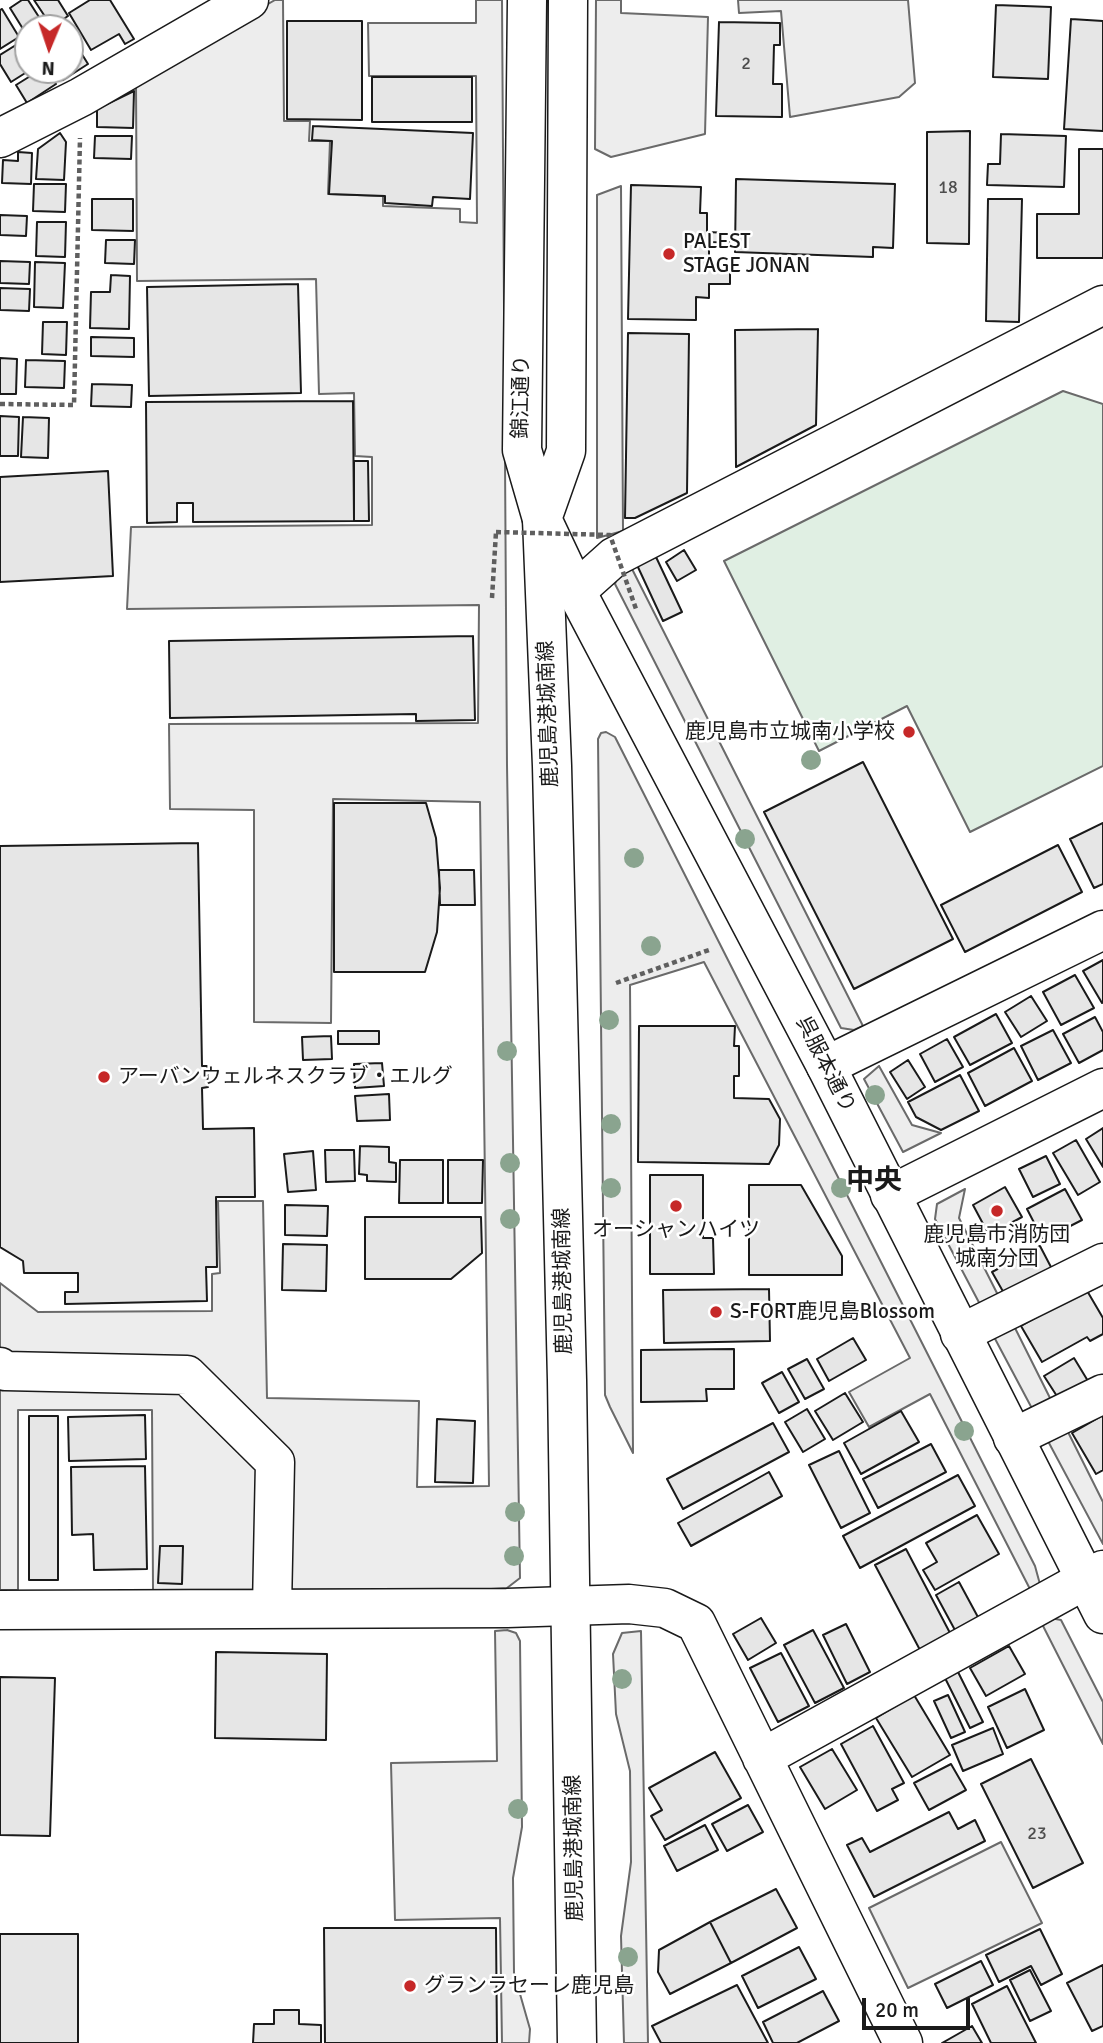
<!DOCTYPE html>
<html>
<head>
<meta charset="utf-8">
<style>
	body { margin:0 }
	#map { position:relative; width:1103px; height:2043px; overflow:hidden; background:#fff; font-family:Signika,sans-serif }
	canvas { display:block }
	.north { position:absolute; left:14px; top:14px; width:70px; height:70px; box-sizing:border-box; background:#fff; border:2px solid #a3a3a3; border-radius:50%; rotate:182deg; font-size:19px; font-weight:700; line-height:28px; text-align:center; color:#1a1a1a }
	.north::after { content:''; display:block; margin:auto; width:24px; height:32px; background:#c62828; clip-path:polygon(50% 0,100% 100%,50% 72%,0 100%) }
	.scale { position:absolute; left:862px; top:1998px; width:108px; height:32px; box-sizing:border-box; border:4px solid #1a1a1a; border-top:0; padding-left:9px; font-size:21px; line-height:24px; white-space:nowrap; color:#1a1a1a; -webkit-text-stroke:5px #fff; paint-order:stroke }
</style>
</head>
<body>
<div id="map">
<canvas width="1103" height="2043"></canvas>
<div class="north">N</div>
<div class="scale">20 m</div>
</div>
<script>
const ctx = document.querySelector('canvas').getContext('2d');
ctx.lineJoin = 'round';
function fill(path, color) { ctx.fillStyle = color; ctx.fill(path, 'evenodd'); }
const toPath = rows => new Path2D(rows.map(r => 'M' + r).join(''));
function trace(path, color, width, dash) { ctx.strokeStyle = color; ctx.lineWidth = width; ctx.lineCap = dash ? 'butt' : 'round'; ctx.setLineDash(dash || []); ctx.stroke(path); }
function label(font, color, halo, rows, align = 'center') {
  ctx.font = font + ' Signika,"Noto Sans JP",sans-serif'; ctx.lineWidth = 5; ctx.setLineDash([]); ctx.textBaseline = 'middle'; ctx.strokeStyle = halo; ctx.fillStyle = color; for (const [text, x, y, turn = 0] of rows) {
    ctx.save(); ctx.translate(x, y); ctx.rotate((+turn || 0) * Math.PI / 180); ctx.textAlign = isNaN(turn) ? turn : align; if (halo) ctx.strokeText(text, 0, 0); ctx.fillText(text, 0, 0); ctx.restore();
  }
}
const green = toPath([
	[1063,391,1103,404,1103,766,970,832,907,706,819,751,724,561,1063,391]
]);
fill(green, '#e0efe3');
trace(green, '#6a6a6a', 2);
const parking = toPath([
	[275,0,283,0,284,121,310,121,309,141,330,141,328,194,383,196,383,206,460,209,460,222,477,223,476,76,369,76,368,23,476,23,476,0,502,0,507,765,520,1578,507,1588,491,1589,153,1590,152,1410,18,1410,18,1590,0,1590,0,1283,38,1312,212,1311,212,1274,220,1273,218,1201,263,1201,267,1398,419,1401,417,1487,489,1486,480,802,333,799,331,1023,254,1022,254,810,170,809,169,724,478,723,479,605,127,609,131,527,372,525,372,457,355,456,354,393,319,394,316,279,137,281,136,81,275,0],
	[596,0,621,0,621,13,708,17,705,134,611,157,595,149,596,0],
	[738,0,908,0,915,83,899,97,790,117,781,11,739,13,738,0],
	[621,186,623,531,597,538,597,195,621,186],
	[629,563,863,1026,854,1030,841,1028,615,584,619,572,629,563],
	[606,732,615,737,1035,1566,1041,1588,1032,1593,930,1394,869,1427,849,1392,910,1358,704,962,630,985,633,1453,610,1407,605,1395,598,739,601,733,606,732],
	[879,1066,912,1125,941,1133,903,1152,864,1079,879,1066],
	[965,1189,959,1218,1003,1305,984,1312,935,1219,937,1204,965,1189],
	[1011,1320,1056,1410,1036,1416,993,1335,1011,1320],
	[1065,1426,1103,1502,1103,1544,1049,1443,1050,1436,1065,1426],
	[1050,1618,1061,1620,1103,1702,1103,1744,1040,1620,1050,1618],
	[507,1630,516,1633,520,1641,522,1827,513,1878,514,1973,530,2029,529,2043,502,2043,500,1918,395,1920,391,1763,497,1761,495,1631,507,1630],
	[641,1631,648,2043,624,2043,621,1936,631,1862,630,1771,616,1714,613,1654,622,1633,641,1631],
	[1001,1842,1042,1923,908,1988,869,1908,1001,1842]
]);
fill(parking, '#ededed');
trace(parking, '#6a6a6a', 2);
const building = toPath([
	[22,0,28,0,46,28,28,28,28,37,10,8,22,0],
	[34,0,58,0,68,16,52,27,34,0],
	[90,0,110,0,134,39,125,44,119,34,91,50,69,13,90,0],
	[996,5,1051,7,1048,79,993,77,996,5],
	[2,9,19,37,0,49,0,10,2,9],
	[1071,19,1103,21,1103,131,1064,129,1071,19],
	[287,21,362,21,362,120,287,119,287,21],
	[719,22,780,23,780,45,774,45,773,84,782,84,782,117,716,116,719,22],
	[70,35,88,64,63,80,57,70,70,70,70,35],
	[24,40,28,46,30,70,11,82,0,64,0,55,24,40],
	[40,70,47,70,56,84,27,103,16,85,40,70],
	[372,77,472,77,472,122,372,122,372,77],
	[134,91,133,128,97,127,97,109,134,91],
	[313,126,473,133,470,199,433,197,432,206,385,203,385,196,329,194,332,141,312,140,313,126],
	[970,131,969,244,927,243,927,132,970,131],
	[60,133,66,142,64,180,36,179,38,149,60,133],
	[1001,134,1066,136,1064,187,987,185,988,164,1000,164,1001,134],
	[95,136,132,136,131,159,94,158,95,136],
	[1079,149,1103,149,1103,258,1037,258,1037,214,1079,214,1079,149],
	[18,152,32,153,31,184,2,183,3,160,18,161,18,152],
	[736,179,895,184,893,248,873,247,873,257,735,252,736,179],
	[34,184,66,184,65,212,33,211,34,184],
	[631,185,701,187,700,213,707,213,707,232,730,233,730,243,709,242,709,265,730,265,730,284,709,284,709,298,696,297,696,320,628,319,631,185],
	[92,199,133,199,133,231,92,230,92,199],
	[988,199,1022,199,1019,322,986,321,988,199],
	[0,215,27,216,26,236,0,235,0,215],
	[37,222,66,222,65,257,36,256,37,222],
	[106,240,135,240,134,264,105,263,106,240],
	[0,261,30,262,29,284,0,283,0,261],
	[35,262,65,263,63,308,34,307,35,262],
	[111,275,130,276,129,329,90,328,91,292,110,292,111,275],
	[298,284,301,393,149,396,147,287,298,284],
	[0,288,30,289,29,311,0,310,0,288],
	[43,322,67,322,66,355,42,354,43,322],
	[818,329,816,425,736,467,735,330,818,329],
	[628,333,689,334,687,493,635,518,625,518,628,333],
	[91,337,134,338,134,357,91,356,91,337],
	[0,358,17,359,16,394,0,394,0,358],
	[26,360,65,361,64,388,25,387,26,360],
	[92,384,132,385,131,407,91,406,92,384],
	[353,401,354,521,193,522,193,503,177,503,177,522,147,523,146,402,353,401],
	[0,416,19,417,18,456,0,456,0,416],
	[23,417,49,418,48,458,21,457,23,417],
	[354,461,368,461,369,521,354,521,354,461],
	[108,471,113,576,0,582,0,477,108,471],
	[684,550,696,570,677,581,666,562,684,550],
	[656,557,682,612,663,621,637,565,656,557],
	[473,636,475,720,416,721,416,714,170,718,169,641,473,636],
	[863,762,953,939,854,989,764,812,863,762],
	[334,803,426,803,436,838,440,888,437,932,425,972,334,972,334,803],
	[1103,823,1103,884,1094,888,1070,839,1103,823],
	[198,843,202,1066,207,1066,208,1087,202,1088,203,1129,254,1128,255,1197,216,1197,217,1267,206,1267,207,1301,65,1304,65,1292,78,1292,78,1273,24,1273,23,1261,0,1247,0,846,198,843],
	[1058,845,1082,892,965,952,941,905,1058,845],
	[439,870,474,870,475,905,440,905,439,870],
	[1103,960,1103,1002,1102,1003,1083,971,1103,960],
	[1075,975,1094,1008,1061,1025,1043,992,1075,975],
	[1031,996,1047,1021,1021,1037,1005,1012,1031,996],
	[996,1014,1012,1043,970,1065,954,1037,996,1014],
	[1095,1017,1103,1032,1103,1050,1079,1063,1063,1034,1095,1017],
	[639,1026,735,1026,734,1046,739,1046,739,1076,734,1076,734,1098,769,1099,780,1119,779,1145,769,1164,638,1162,639,1026],
	[1053,1030,1071,1063,1038,1080,1021,1046,1053,1030],
	[338,1031,379,1031,379,1044,338,1044,338,1031],
	[331,1036,332,1059,303,1060,302,1037,331,1036],
	[947,1039,963,1067,935,1082,920,1054,947,1039],
	[1014,1048,1032,1081,985,1106,968,1073,1014,1048],
	[908,1060,925,1087,907,1099,890,1072,908,1060],
	[382,1063,384,1086,355,1088,354,1064,382,1063],
	[960,1075,979,1111,941,1130,916,1117,908,1102,960,1075],
	[389,1094,390,1120,357,1121,355,1096,389,1094],
	[1103,1128,1103,1167,1086,1139,1103,1128],
	[1076,1140,1100,1182,1078,1195,1053,1153,1076,1140],
	[360,1146,389,1147,389,1162,396,1163,396,1182,367,1181,367,1175,359,1174,360,1146],
	[325,1150,354,1150,355,1181,326,1182,325,1150],
	[313,1151,316,1190,288,1192,284,1154,313,1151],
	[1046,1156,1060,1184,1033,1197,1019,1169,1046,1156],
	[400,1160,443,1160,443,1203,399,1203,400,1160],
	[448,1160,483,1160,482,1203,448,1203,448,1160],
	[650,1175,703,1175,703,1238,713,1238,714,1274,650,1274,650,1175],
	[749,1185,801,1185,842,1256,842,1275,749,1275,749,1185],
	[1005,1187,1022,1217,989,1235,973,1205,1005,1187],
	[1065,1189,1082,1220,1043,1240,1027,1209,1065,1189],
	[285,1205,328,1206,327,1236,285,1235,285,1205],
	[365,1217,481,1217,482,1253,451,1279,365,1279,365,1217],
	[283,1244,327,1245,326,1291,282,1290,283,1244],
	[1040,1246,1052,1269,1005,1295,992,1272,1040,1246],
	[769,1289,770,1341,664,1343,663,1290,769,1289],
	[1086,1289,1103,1318,1103,1334,1090,1341,1087,1337,1042,1362,1021,1326,1086,1289],
	[853,1338,866,1360,829,1381,817,1359,853,1338],
	[734,1349,734,1389,706,1389,707,1401,641,1402,641,1350,734,1349],
	[1074,1358,1091,1386,1062,1404,1044,1376,1074,1358],
	[807,1359,824,1389,805,1399,788,1369,807,1359],
	[782,1372,799,1402,779,1413,762,1383,782,1372],
	[845,1393,863,1422,833,1440,815,1411,845,1393],
	[807,1409,825,1439,803,1452,785,1422,807,1409],
	[901,1411,919,1442,861,1474,844,1443,901,1411],
	[145,1415,146,1459,69,1461,68,1417,145,1415],
	[1103,1415,1103,1470,1096,1474,1072,1433,1103,1415],
	[29,1416,58,1416,58,1580,29,1580,29,1416],
	[437,1419,475,1421,473,1483,435,1482,437,1419],
	[773,1423,789,1452,683,1509,667,1479,773,1423],
	[931,1444,946,1472,878,1508,863,1479,931,1444],
	[839,1451,870,1513,841,1528,809,1465,839,1451],
	[145,1466,147,1569,94,1570,93,1534,72,1535,71,1467,145,1466],
	[769,1472,782,1496,691,1546,678,1523,769,1472],
	[958,1475,975,1506,860,1568,843,1536,958,1475],
	[977,1515,999,1554,935,1590,923,1570,937,1562,926,1543,977,1515],
	[160,1546,183,1546,182,1584,158,1583,160,1546],
	[906,1549,950,1633,920,1650,875,1565,906,1549],
	[959,1582,979,1619,956,1632,936,1595,959,1582],
	[761,1618,776,1643,748,1660,733,1634,761,1618],
	[846,1624,870,1672,847,1684,823,1635,846,1624],
	[813,1630,844,1688,815,1703,784,1645,813,1630],
	[1009,1646,1025,1674,986,1696,970,1668,1009,1646],
	[216,1652,327,1654,326,1740,215,1738,216,1652],
	[781,1653,809,1706,778,1722,750,1668,781,1653],
	[957,1670,983,1722,970,1728,944,1676,957,1670],
	[0,1677,55,1678,50,1836,0,1835,0,1677],
	[1025,1689,1044,1730,1007,1748,988,1707,1025,1689],
	[914,1695,950,1755,912,1777,876,1718,914,1695],
	[948,1695,965,1732,951,1738,934,1701,948,1695],
	[873,1726,904,1783,892,1789,898,1800,877,1811,841,1744,873,1726],
	[993,1728,1003,1754,963,1771,952,1745,993,1728],
	[832,1749,857,1790,825,1809,800,1767,832,1749],
	[715,1752,741,1798,665,1840,651,1816,662,1810,649,1788,715,1752],
	[1031,1759,1083,1863,1033,1888,981,1784,1031,1759],
	[951,1764,966,1790,929,1810,914,1783,951,1764],
	[748,1805,763,1832,727,1851,712,1824,748,1805],
	[949,1812,958,1829,975,1820,985,1841,874,1897,847,1845,862,1838,870,1852,949,1812],
	[705,1825,718,1850,677,1871,664,1846,705,1825],
	[776,1889,797,1928,731,1963,710,1922,776,1889],
	[710,1922,731,1963,670,1994,658,1972,659,1950,710,1922],
	[324,1928,496,1928,497,2043,325,2043,324,1928],
	[1040,1929,1062,1974,1041,1985,1031,1966,999,1982,986,1955,1040,1929],
	[0,1934,78,1934,78,2043,0,2043,0,1934],
	[799,1947,816,1979,758,2008,742,1976,799,1947],
	[981,1961,993,1985,947,2008,935,1984,981,1961],
	[1103,1965,1103,2026,1092,2031,1067,1983,1103,1965],
	[1030,1970,1051,2011,1030,2021,1010,1980,1030,1970],
	[737,1985,768,2043,661,2043,652,2026,737,1985],
	[1007,1986,1036,2043,991,2043,972,2004,1007,1986],
	[823,1991,839,2021,797,2043,773,2043,763,2022,823,1991],
	[274,2010,299,2010,299,2024,321,2025,321,2043,253,2043,254,2024,274,2024,274,2010],
	[972,2026,982,2043,942,2043,972,2026]
]);
fill(building, '#e6e6e6');
trace(building, '#1a1a1a', 2);
const minor = toPath([
	[0,138,81,97,249,0],
	[576,591,614,557,1103,305],
	[826,1066,1103,930],
	[890,1195,1103,1088],
	[960,1334,1103,1263],
	[0,1367,5,1371,187,1375,275,1462,272,1607],
	[1013,1438,1103,1394],
	[0,1610,507,1608,629,1604,665,1608,696,1623,903,2043],
	[762,1758,1103,1570]
]);
const major = toPath([
	[542,519,552,766,567,1380,577,2043]
]);
const highway = toPath([
	[527,0,522,450,542,519,576,591,826,1066,1103,1614],
	[542,519,566,451,568,0]
]);
trace(minor, '#1a1a1a', 41);
trace(major, '#1a1a1a', 41);
trace(highway, '#1a1a1a', 41);
trace(toPath([
	[0,404,74,405,80,138],
	[492,598,496,532],
	[616,983,709,950]
]), '#5f5f5f', 4.5, [5, 3.5]);
trace(minor, '#fff', 38);
trace(major, '#fff', 38);
trace(highway, '#fff', 38);
trace(toPath([
	[496,532,610,535,636,609]
]), '#5f5f5f', 4.5, [5, 3.5]);
ctx.fillStyle = '#8aa48f';
for (const [x, y] of [
	[811,760],
	[745,839],
	[634,858],
	[651,946],
	[609,1020],
	[507,1051],
	[875,1095],
	[611,1124],
	[510,1163],
	[611,1188],
	[841,1188],
	[510,1219],
	[964,1431],
	[515,1512],
	[514,1556],
	[622,1679],
	[518,1809],
	[628,1957]
]) { ctx.beginPath(); ctx.arc(x, y, 10, 0, 2 * Math.PI); ctx.fill(); }
for (const [x, y, r, color] of [
	[669,254,7,"#c62828"],
	[909,732,7,"#c62828"],
	[104,1077,7,"#c62828"],
	[676,1206,7,"#c62828"],
	[997,1211,7,"#c62828"],
	[716,1312,7,"#c62828"],
	[410,1986,7,"#c62828"]
]) { const dot = new Path2D(); dot.arc(x, y, r, 0, 2 * Math.PI); ctx.fillStyle = color; ctx.fill(dot); trace(dot, '#fff', 2.5); }
label('18px', '#4d4d4d', null, [
	["2",746,64],
	["18",948,188],
	["23",1037,1834]
]);
label('21px', '#1a1a1a', '#fff', [
	["PALEST",683,242],
	["STAGE JONAN",683,266],
	["鹿児島市立城南小学校",895,732,"right"],
	["アーバンウェルネスクラブ・エルグ",118,1077],
	["オーシャンハイツ",676,1230,"center"],
	["鹿児島市消防団",997,1235,"center"],
	["城南分団",997,1259,"center"],
	["S-FORT鹿児島Blossom",730,1312],
	["グランラセーレ鹿児島",424,1986]
], 'left');
label('21px', '#1a1a1a', '#fff', [
	["錦江通り",522,397,-89],
	["鹿児島港城南線",549,714,-92],
	["呉服本通り",825,1065,63],
	["鹿児島港城南線",564,1281,-91],
	["鹿児島港城南線",575,1848,-91]
]);
label('bold 28px', '#1a1a1a', '#fff', [
	["中央",874,1182]
]);
</script>
</body>
</html>
